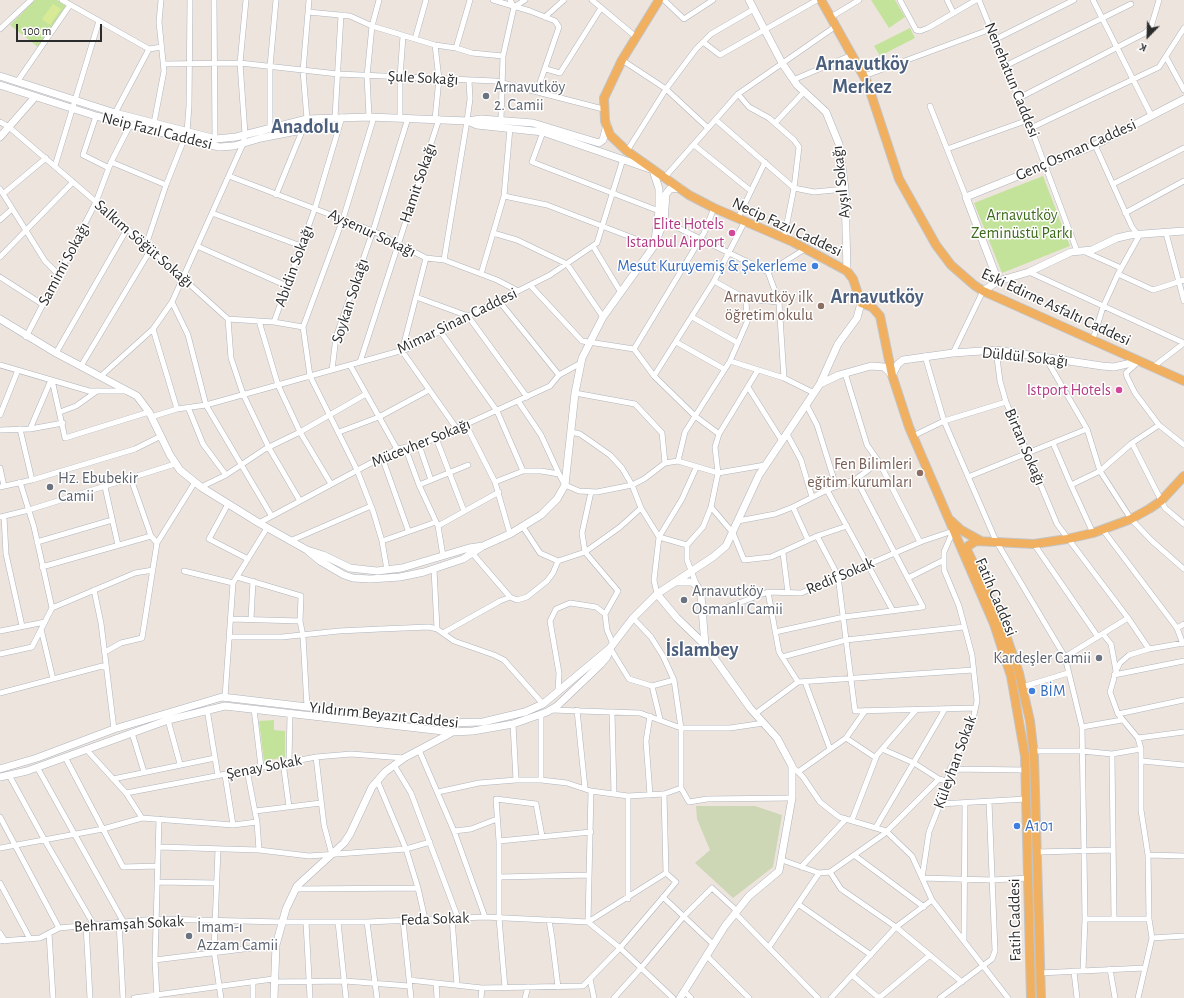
<!DOCTYPE html>
<html>
<head>
<meta charset="utf-8">
<style>
	body { margin:0 }
	#map { position:relative; width:1184px; height:998px; overflow:hidden; background:#ede4de; font-family:"Alegreya Sans",sans-serif }
	canvas { display:block }
	.north { position:absolute; left:1128px; top:16px; width:40px; height:40px; -webkit-text-stroke:3px #fff; paint-order:stroke; rotate:203deg; font-size:11px; font-weight:700; line-height:16px; text-align:center; color:#2c2c2c }
	.north::after { content:''; display:block; margin:auto; width:14px; height:18px; background:#2c2c2c; clip-path:polygon(50% 0,100% 100%,50% 72%,0 100%) }
	.scale { position:absolute; left:16px; top:24px; width:86px; height:18px; box-sizing:border-box; border:2px solid #2c2c2c; border-top:0; padding-left:5px; font-size:12px; line-height:14px; white-space:nowrap; color:#2c2c2c; -webkit-text-stroke:3px #fff; paint-order:stroke }
</style>
</head>
<body>
<div id="map">
<canvas width="1184" height="998"></canvas>
<div class="north">K</div>
<div class="scale">100 m</div>
</div>
<script>
const ctx = document.querySelector('canvas').getContext('2d');
ctx.lineJoin = 'round';
function fill(path, color) { ctx.fillStyle = color; ctx.fill(path, 'evenodd'); }
const toPath = rows => new Path2D(rows.map(r => 'M' + r).join(''));
function trace(path, color, width, dash) { ctx.strokeStyle = color; ctx.lineWidth = width; ctx.lineCap = dash ? 'butt' : 'round'; ctx.setLineDash(dash || []); ctx.stroke(path); }
function label(font, color, halo, rows, align = 'center') {
  ctx.font = font + ' "Alegreya Sans",sans-serif'; ctx.lineWidth = 3; ctx.setLineDash([]); ctx.textBaseline = 'middle'; ctx.strokeStyle = halo; ctx.fillStyle = color; for (const [text, x, y, turn = 0] of rows) {
    ctx.save(); ctx.translate(x, y); ctx.rotate((+turn || 0) * Math.PI / 180); ctx.textAlign = isNaN(turn) ? turn : align; if (halo) ctx.strokeText(text, 0, 0); ctx.fillText(text, 0, 0); ctx.restore();
  }
}
fill(toPath([
	[35,0,57,0,66,6,38,47,10,25],
	[871,0,895,0,905,17,889,28],
	[910,28,915,38,880,56,874,46],
	[1043,176,1070,246,1002,273,974,203],
	[274,720,274,730,285,731,285,757,264,761,259,721]
]), '#c3e39b');
fill(toPath([
	[696,806,755,806,782,815,773,867,733,898,695,863,710,850,697,819]
]), '#cdd7b5');
fill(toPath([
	[53,4,61,9,50,25,42,19]
]), '#d9ea97');
const street = toPath([
	[62,0,149,49,162,47],
	[214,0,215,139],
	[493,0,530,11,555,21,559,27,537,91],
	[510,0,514,7],
	[592,0,636,37],
	[664,0,684,19,713,0],
	[900,0,916,30,920,31,928,28,976,0],
	[947,0,953,12],
	[979,0,1031,128,1077,251],
	[1093,0,1151,115],
	[308,12,350,16,372,26,435,45,456,48,472,53,503,56],
	[545,17,564,0],
	[831,17,859,0],
	[0,29,31,0],
	[415,39,426,0],
	[996,39,1074,0],
	[703,42,720,55,817,0],
	[435,45,439,79,435,119],
	[456,48,470,0],
	[1166,57,1184,90],
	[622,60,666,89,708,128],
	[164,64,240,63,338,74,495,81,603,109],
	[1007,65,1131,4],
	[546,69,560,73,601,8],
	[864,76,991,29],
	[793,80,852,55],
	[17,82,70,5],
	[738,94,749,107,769,118,794,140,799,147,794,188,784,238],
	[1019,98,1145,33,1151,27,1159,0],
	[930,106,966,197],
	[115,113,149,49],
	[96,116,83,155,109,168],
	[335,117,341,15],
	[369,117,367,76,372,26,379,0],
	[374,117,343,219,303,327,310,376,357,470,373,511,382,541,387,570],
	[400,118,400,77,403,36],
	[501,120,503,56,514,7,525,0],
	[716,120,794,188,814,192,845,189],
	[0,122,9,127,146,245,228,319,274,322,303,327],
	[154,123,164,71,159,22,161,0],
	[775,123,804,92],
	[270,128,270,67,276,0],
	[1031,128,1159,67,1184,28],
	[543,132,532,162,659,211],
	[694,145,751,191],
	[947,149,1028,120],
	[627,151,666,89,696,49,711,34,754,9],
	[111,162,166,185],
	[55,166,99,21],
	[229,176,373,231,426,258,402,351,457,429],
	[665,177,738,94,836,26],
	[1113,184,1184,148],
	[0,189,45,261,58,274],
	[3,194,46,158],
	[276,195,307,119,303,71,309,0],
	[504,196,547,205,654,246],
	[212,213,301,246],
	[1125,213,1184,181],
	[738,218,765,162],
	[0,220,12,209],
	[664,221,768,272,779,302,784,378],
	[493,233,517,240,567,264,603,317],
	[1166,233,1184,301],
	[146,245,166,185,187,132,189,106,190,0],
	[197,246,287,286],
	[593,246,620,291],
	[1083,251,1121,268],
	[0,257,73,182],
	[426,258,444,260,497,280,518,291],
	[444,260,467,121,470,99,469,81],
	[768,272,805,249],
	[1029,272,1184,343],
	[481,274,504,196,510,128],
	[1118,274,1153,290,1184,280],
	[0,277,42,304],
	[714,281,746,299,779,302],
	[530,285,582,341,634,349,654,376,695,416,719,434,715,447,718,473,711,507,703,527,687,545,659,537,682,499,696,468],
	[416,297,468,316,527,397],
	[499,301,559,375],
	[172,302,188,335,206,405,271,515],
	[692,317,738,343],
	[228,319,231,358,243,394,269,448,300,501],
	[259,321,278,385,300,432,331,484],
	[274,322,315,208,342,117],
	[153,329,177,409],
	[440,331,497,411,523,471],
	[26,337,96,202,111,162,130,125],
	[1093,339,1103,307,1118,274,1139,236,1132,227,1095,145],
	[676,342,724,369],
	[634,349,704,233,714,208],
	[996,350,1000,381,1006,402,1057,524,1128,618,1149,649],
	[56,353,127,229],
	[953,353,983,291],
	[925,356,944,421,996,541,1065,657,1082,727,1085,919,1083,970],
	[1045,357,1087,429,1100,471,1131,519,1152,541,1184,569],
	[730,361,784,378,814,393],
	[360,362,439,119],
	[1136,364,1126,373,1127,377,1135,393,1159,425,1184,445],
	[0,365,89,391,127,391],
	[350,365,397,449],
	[81,366,151,249],
	[1153,367,1184,343],
	[332,370,336,337,373,231,408,118],
	[845,373,867,445,879,462,920,542],
	[101,376,153,329,172,302,243,144,245,134,240,63,246,0],
	[654,376,714,281,745,221],
	[52,380,65,438,149,412],
	[748,387,782,441],
	[575,393,635,404,662,433,665,463],
	[518,401,541,435,559,474],
	[806,404,817,425,836,486],
	[188,407,203,444,226,475],
	[60,412,76,406,97,391],
	[0,415,18,370],
	[151,417,177,409,206,405,407,349,468,316,550,275,597,243,623,159],
	[466,425,495,482,510,534],
	[20,429,32,480],
	[30,429,51,380],
	[0,430,30,429,63,423],
	[339,432,379,417,429,390],
	[571,432,580,434,610,455,622,468,632,485,641,508,659,537,654,580,657,594],
	[719,434,758,370],
	[787,434,801,460,812,497],
	[913,436,944,421,1006,402],
	[436,438,464,511],
	[1053,443,1071,485],
	[1132,443,1165,508,1184,524],
	[419,445,431,480],
	[405,447,419,485,438,526,443,556],
	[382,457,408,530],
	[678,461,685,432,730,361,747,322,746,299],
	[0,468,4,486],
	[968,477,1087,429],
	[20,482,34,527,52,608],
	[495,482,523,471,541,471,559,474,565,485,579,491,597,492,632,485,644,479,665,463,678,461,718,473,765,465],
	[419,485,468,465],
	[0,487,32,480,135,449,161,436],
	[105,487,118,545],
	[201,487,226,475,265,449,300,432,366,394],
	[827,490,893,611],
	[591,492,582,533,585,552,618,591,605,614,607,630,613,644],
	[228,504,209,539,248,559],
	[711,507,733,533,744,560,771,557,817,536,847,526],
	[793,507,808,540],
	[4,516,6,554,22,626],
	[0,517,29,510,175,464],
	[738,521,775,514,793,507,827,490,856,479,879,462],
	[259,523,397,449,419,445,436,438,550,386,559,375,581,363],
	[438,526,499,492],
	[523,527,540,553,558,561,585,552,620,527,641,508],
	[1103,530,1177,628,1183,644],
	[953,531,944,552,944,570,959,606,972,655,977,701,971,728,950,769,940,804,929,832,922,878,992,880,1029,878],
	[1093,533,1071,485,1100,471,1132,443,1159,425],
	[817,536,838,576,855,711,975,708],
	[290,541,371,506],
	[382,541,436,522],
	[37,542,112,520],
	[157,543,195,482],
	[1034,544,1098,637],
	[687,545,687,560,697,586],
	[783,553,788,593],
	[473,554,510,597],
	[42,567,151,536],
	[434,569,437,629],
	[184,571,233,583],
	[237,577,301,596,300,621,303,636,307,707],
	[908,578,944,560],
	[94,590,101,623,114,729],
	[768,592,779,652,798,682],
	[702,613,720,610,768,592,801,593,923,541,953,531],
	[633,618,651,637,663,656,674,680,681,728,681,788,689,802,707,799,792,798],
	[231,619,300,621],
	[251,619,253,581],
	[1177,628,1184,624],
	[41,629,53,679],
	[0,631,45,622],
	[775,632,844,617,923,607,856,479],
	[443,633,500,601,510,597,517,600,527,597,547,581,553,573,558,561],
	[1103,634,1111,644,1116,671],
	[230,637,282,637,339,631,380,629,429,627,437,629,454,641,494,655,504,660,543,704],
	[610,648,629,679,652,686,674,680],
	[105,652,121,643,142,638,157,543,151,536,131,479],
	[0,654,32,647,52,608,135,573,153,570],
	[782,657,846,640,964,627],
	[1065,657,1128,618],
	[1114,675,1184,661],
	[805,682,830,749],
	[652,686,660,719],
	[1022,687,1068,673],
	[558,692,559,673,550,621,556,609,570,603,596,607,605,614],
	[0,693,106,665],
	[225,697,233,583,267,528],
	[207,709,218,776],
	[254,709,261,767],
	[551,710,640,713,681,728,730,728,764,723],
	[577,710,585,788],
	[612,712,614,794],
	[755,714,798,682,973,670],
	[1118,714,1184,700],
	[541,715,541,780],
	[650,716,646,741,650,795],
	[168,720,180,764],
	[513,724,516,780],
	[1082,727,1122,720],
	[132,733,144,772],
	[846,738,876,758],
	[1138,738,1184,732],
	[86,749,126,793,142,818],
	[882,749,914,763,939,779],
	[419,750,454,831,485,917],
	[1033,751,1082,751,1112,754,1141,749],
	[1112,754,1114,919],
	[65,757,123,867,158,866],
	[316,757,324,825,332,855],
	[289,761,290,714],
	[1142,761,1184,765],
	[283,762,289,807],
	[394,765,411,793,458,918],
	[792,766,803,777,820,802,839,817,886,831,912,856,932,900,1008,998],
	[37,767,123,921],
	[950,769,1025,770],
	[247,770,257,822,259,850],
	[798,772,846,738,865,711],
	[9,775,44,839,94,925],
	[225,775,233,825],
	[113,779,215,758],
	[377,780,406,849,418,888,425,919],
	[438,792,479,783,516,780,541,780,567,783,591,791,628,796,664,794,681,788],
	[126,793,316,757,351,754,404,758],
	[664,794,666,873],
	[628,796,628,899],
	[940,804,1026,799],
	[255,811,321,803],
	[0,817,59,928],
	[852,820,877,755,916,710],
	[876,827,945,709],
	[454,831,471,829,497,819],
	[499,841,591,832],
	[159,847,259,850,309,856,406,849,430,842],
	[0,848,103,829,142,818,233,825,257,822],
	[218,849,214,951,221,998],
	[1037,852,1112,850],
	[854,855,924,907],
	[1148,855,1184,856],
	[782,860,819,873,830,872,884,834,939,779,946,781],
	[801,867,846,819],
	[830,872,841,889,896,927,962,982],
	[499,877,589,875],
	[158,882,216,883],
	[0,883,30,939],
	[295,889,418,888],
	[663,897,713,944],
	[798,904,871,955],
	[735,913,818,998],
	[452,918,457,985],
	[1085,919,1149,919],
	[403,920,411,998],
	[549,920,552,938,558,987],
	[119,922,123,998],
	[306,922,310,998],
	[338,922,346,998],
	[367,922,377,998],
	[588,922,591,791],
	[588,922,620,948,673,998],
	[86,925,90,998],
	[0,933,5,941],
	[49,933,53,998],
	[1152,938,1184,936],
	[0,941,40,938,59,928,156,919,282,922,367,922,485,917,588,922],
	[964,941,965,803],
	[769,947,819,873],
	[706,955,749,998],
	[155,960,276,945],
	[1110,969,1115,998],
	[1074,972,1077,998],
	[1039,973,1145,968],
	[852,975,879,998],
	[590,979,594,998],
	[409,980,482,988,583,986,620,948,676,882,666,873,588,922],
	[253,981,253,998],
	[273,982,345,981,409,986],
	[436,983,437,998],
	[505,988,499,918,499,841,496,799,536,804,542,836],
	[684,991,691,998],
	[134,998,273,979],
	[157,998,155,960,159,819],
	[481,998,482,988],
	[525,998,528,987],
	[614,998,641,968,684,916,712,888,737,911],
	[831,998,896,927,932,900],
	[879,998,930,955],
	[940,998,992,959,995,951,989,801],
	[1138,998,1152,938,1149,919,1148,855,1141,810,1141,749,1138,738,1118,714,1110,692,1116,671,1120,663,1129,655,1149,649,1184,643]
]);
const secondary = toPath([
	[749,0,782,63,797,85,826,112,839,144,845,189,847,271],
	[0,76,115,113,216,139,236,137,307,119,369,117,468,121,481,119,533,123,599,143,603,140,607,125],
	[0,85,96,116,219,147,234,146,261,138,302,130,312,120],
	[468,121,477,125,543,132,653,170,659,189,659,211,655,240],
	[0,137,35,97],
	[998,281,966,197,1095,145,1184,99],
	[983,291,998,281,1029,272,1071,252,1092,250,1117,238,1130,235,1184,231],
	[0,319,56,353,137,396,149,412,170,455,180,470,201,487,259,523,307,550,323,555,350,568,377,571,402,568,469,548,483,546,510,534,541,515,557,499,565,485,575,393,582,358,603,317,654,246,664,221,666,194,670,189,680,188],
	[820,384,839,375,871,366,884,367,892,375,898,364,903,360,953,353,996,350,1102,366,1114,367,1140,361],
	[308,551,320,561,344,575,353,578,370,579,400,577,424,572,463,559,483,546],
	[676,582,692,582,697,586,701,596,705,645],
	[657,594,677,618,705,645,750,708,777,738,792,766,792,798,779,871,749,896,725,926,680,998],
	[0,769,37,758,114,729,222,697,444,723,483,722,525,712,543,704,610,648,633,618,657,594,713,557,726,546,759,475,820,384,838,344,857,318,861,303],
	[0,777,27,771,168,720,225,706,452,732,473,731,513,724,547,712,557,706,601,664,607,657,610,648],
	[274,998,276,945,286,909,297,886,344,843,350,834,372,787,385,772,404,758,451,733]
]);
const primary = toPath([
	[659,0,622,60,604,98,605,121,610,135,627,151,689,195,714,208,793,242,847,271,853,279,861,303,872,307,880,316,892,375,909,427,994,624,1011,676,1025,756,1031,998],
	[821,0,867,82,899,179,936,245,951,265,974,285,983,291,1184,381],
	[949,519,961,530,981,541],
	[1041,998,1034,756,1030,721,1019,673,1002,624,967,550,968,546,976,541,1034,544,1067,539,1093,533,1131,519,1149,509,1161,501,1184,476]
]);
trace(street, '#aeb4bc', 6);
trace(secondary, '#aeb4bc', 8);
trace(primary, '#c4c4c4', 10);
trace(street, '#fff', 5);
trace(secondary, '#fff', 7);
trace(primary, '#f0b060', 8);
for (const [x, y, r, color] of [
	[486,96,4,"#6b7280"],
	[732,233,4,"#d1479c"],
	[815,266,4,"#3f7fe0"],
	[821,306,4,"#8d6e63"],
	[1119,390,4,"#d1479c"],
	[920,473,4,"#8d6e63"],
	[50,487,4,"#6b7280"],
	[684,600,4,"#6b7280"],
	[1099,658,4,"#6b7280"],
	[1032,691,4,"#3f7fe0"],
	[1017,826,4,"#3f7fe0"],
	[189,936,4,"#6b7280"]
]) { const dot = new Path2D(); dot.arc(x, y, r, 0, 2 * Math.PI); ctx.fillStyle = color; ctx.fill(dot); trace(dot, '#fff', 1.5); }
label('16px', '#2c2c2c', '#fff', [
	["Şule Sokağı",423,78,3],
	["Nenehatun Caddesi",1012,80,68],
	["Neip Fazıl Caddesi",157,131,14],
	["Genç Osman Caddesi",1076,150,-24],
	["Ayşıl Sokağı",841,182,-96],
	["Hamit Sokağı",418,183,-71],
	["Necip Fazıl Caddesi",787,227,25],
	["Ayşenur Sokağı",372,233,25],
	["Salkım Söğüt Sokağı",144,244,41],
	["Samimi Sokağı",64,264,-62],
	["Abidin Sokağı",294,266,-70],
	["Soykan Sokağı",350,301,-72],
	["Eski Edirne Asfaltı Caddesi",1056,307,25],
	["Mimar Sinan Caddesi",457,321,-26],
	["Düldül Sokağı",1025,357,6],
	["Mücevher Sokağı",421,443,-22],
	["Birtan Sokağı",1025,447,67],
	["Redif Sokak",840,576,-23],
	["Fatih Caddesi",996,597,67],
	["Yıldırım Beyazıt Caddesi",384,715,6],
	["Küleyhan Sokak",955,762,-70],
	["Şenay Sokak",264,767,-11],
	["Feda Sokak",435,919,-2],
	["Fatih Caddesi",1015,920,-91],
	["Behramşah Sokak",129,924,-3]
]);
label('16px', '#5b616d', '#fff', [
	["Arnavutköy",494,87],
	["2. Camii",494,105],
	["Hz. Ebubekir",58,478],
	["Camii",58,496],
	["Arnavutköy",692,591],
	["Osmanlı Camii",692,609],
	["Kardeşler Camii",1091,658,"right"],
	["İmam-ı",197,927],
	["Azzam Camii",197,945]
], 'left');
label('16px', '#3c6a1b', '#fff', [
	["Arnavutköy",1022,215],
	["Zeminüstü Parkı",1022,233]
]);
label('16px', '#b23c85', '#fff', [
	["Elite Hotels",724,224],
	["Istanbul Airport",724,242],
	["Istport Hotels",1111,390]
], 'right');
label('16px', '#366cbe', '#fff', [
	["Mesut Kuruyemiş & Şekerleme",807,266,"right"],
	["BİM",1040,691],
	["A101",1025,826]
], 'left');
label('16px', '#785e54', '#fff', [
	["Arnavutköy ilk",813,297],
	["öğretim okulu",813,315],
	["Fen Bilimleri",912,464],
	["eğitim kurumları",912,482]
], 'right');
label('bold 20px', '#4c5f7d', '#fff', [
	["Arnavutköy",862,64],
	["Merkez",862,87],
	["Anadolu",305,127],
	["Arnavutköy",877,297],
	["İslambey",702,650]
]);
</script>
</body>
</html>
